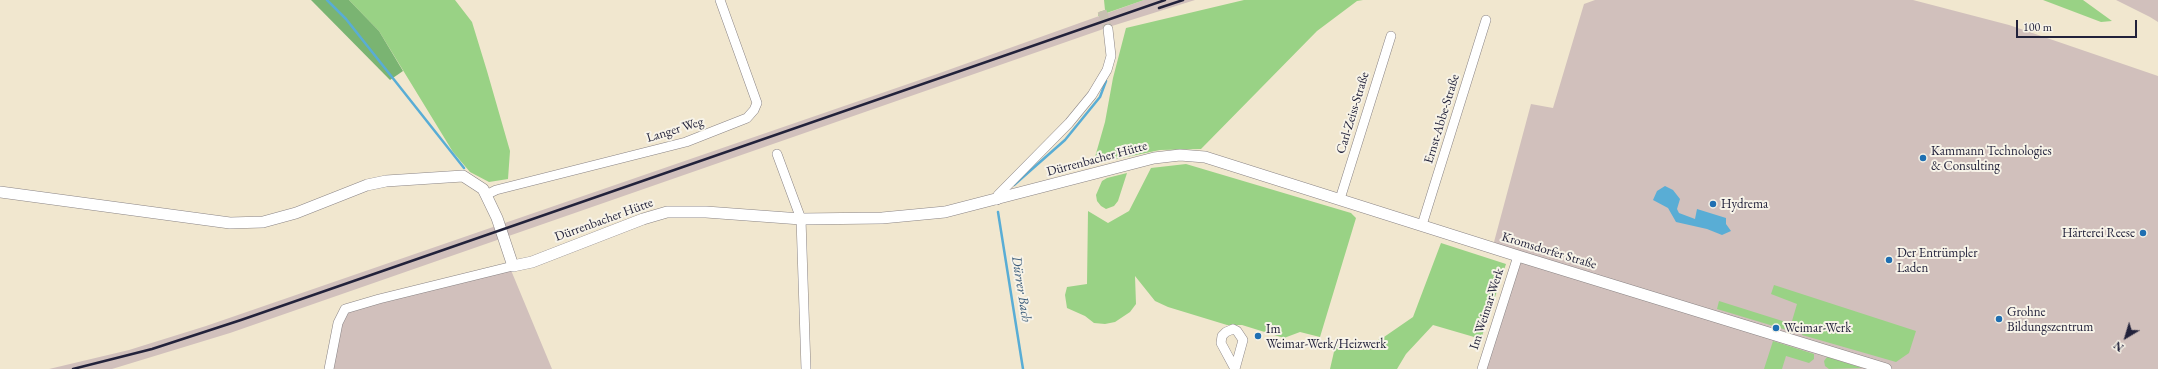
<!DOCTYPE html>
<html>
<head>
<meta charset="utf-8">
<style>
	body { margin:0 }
	#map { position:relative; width:2158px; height:369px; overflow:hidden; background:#f1e7cf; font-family:"EB Garamond",serif }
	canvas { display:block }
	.north { position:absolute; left:2106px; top:317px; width:40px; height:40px; -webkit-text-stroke:3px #f7f3e8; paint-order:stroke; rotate:218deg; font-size:11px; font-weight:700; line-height:16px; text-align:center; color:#22223b }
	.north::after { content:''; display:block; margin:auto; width:14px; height:18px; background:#22223b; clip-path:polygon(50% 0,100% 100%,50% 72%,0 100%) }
	.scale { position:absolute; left:2016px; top:20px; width:121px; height:18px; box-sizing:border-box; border:2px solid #22223b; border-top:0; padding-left:5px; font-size:12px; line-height:14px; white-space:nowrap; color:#22223b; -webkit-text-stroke:3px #f7f3e8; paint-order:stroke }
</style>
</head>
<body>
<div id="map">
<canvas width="2158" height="369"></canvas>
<div class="north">N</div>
<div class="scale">100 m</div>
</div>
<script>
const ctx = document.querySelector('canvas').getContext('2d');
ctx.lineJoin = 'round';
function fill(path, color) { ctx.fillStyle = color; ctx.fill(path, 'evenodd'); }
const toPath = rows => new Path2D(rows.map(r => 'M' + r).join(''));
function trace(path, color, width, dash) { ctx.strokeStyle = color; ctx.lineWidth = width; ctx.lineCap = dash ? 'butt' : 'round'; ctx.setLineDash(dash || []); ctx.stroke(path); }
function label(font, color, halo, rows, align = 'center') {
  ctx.font = font + ' "EB Garamond",serif'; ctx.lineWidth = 4; ctx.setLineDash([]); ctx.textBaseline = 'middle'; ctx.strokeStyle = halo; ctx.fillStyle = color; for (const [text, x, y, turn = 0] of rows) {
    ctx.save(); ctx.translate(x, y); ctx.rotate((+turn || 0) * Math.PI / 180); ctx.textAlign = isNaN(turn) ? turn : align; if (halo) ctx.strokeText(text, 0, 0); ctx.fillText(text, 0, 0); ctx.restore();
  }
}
fill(toPath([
	[1144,0,1195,0,1112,26,230,333,112,369,49,369,129,350,206,326,937,74],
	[1595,0,1913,0,2009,25,2158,76,2158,369,1482,369,1518,256,1494,242,1531,104,1553,108,1584,4],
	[2116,0,2158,0,2158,22,2150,17],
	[508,263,552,369,330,369,342,306]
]), '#d1c0bc');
fill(toPath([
	[349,0,455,0,472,22,487,71,510,151,508,179,489,182,470,172,453,152,379,31],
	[1104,0,1144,0,1098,16,1099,12,1105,10],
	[1244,0,1363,0,1357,1,1317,31,1201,149,1160,150,1093,164,1105,122,1113,78,1126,28],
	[2043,0,2083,0,2112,21,2101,22],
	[1186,164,1351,213,1356,218,1320,337,1300,332,1284,338,1242,325,1227,325,1168,307,1155,301,1135,276,1136,304,1130,312,1115,322,1105,324,1094,323,1085,316,1067,308,1065,295,1067,287,1087,284,1088,211,1108,223,1129,211,1151,168],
	[1127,173,1118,201,1114,206,1106,209,1101,206,1097,201,1096,195,1102,181,1107,178],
	[1441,243,1506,264,1481,339,1433,325,1406,354,1397,369,1330,369,1336,343,1364,347,1384,337,1413,317],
	[1774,285,1916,331,1909,353,1896,362,1802,335,1806,325,1792,321,1797,304,1771,294],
	[1719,301,1792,324,1790,331,1717,309],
	[1773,341,1814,354,1814,359,1809,363,1786,356,1782,369,1764,369],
	[1827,357,1862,368,1829,369,1825,366,1824,361]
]), '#99d285');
fill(toPath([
	[311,0,349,0,379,31,403,71,390,80]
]), '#7ab472');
fill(toPath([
	[1665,186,1673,190,1680,199,1677,209,1679,213,1695,219,1697,209,1726,218,1726,224,1731,231,1722,235,1707,229,1676,222,1668,208,1653,200,1657,191]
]), '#59add5');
trace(toPath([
	[327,0,346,19,464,168],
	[1014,185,1065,140,1100,97,1106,81],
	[998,212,1023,369]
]), '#59add5', 2.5);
trace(toPath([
	[1102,11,1108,29]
]), '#c8c0b1', 9, [9, 4.5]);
const minor = toPath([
	[777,154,801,219,806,369],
	[486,195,496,190,686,142,747,118,754,110,757,103,720,0],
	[1340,199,1391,36],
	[997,200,998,195,1069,123,1092,95,1107,70,1111,56,1108,29],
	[1422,225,1486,20],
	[1233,329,1237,331,1243,340,1235,369,1221,343,1222,336,1226,332,1233,329],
	[329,369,338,323,345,309,379,299,513,266],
	[1482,369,1518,256]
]);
const tertiary = toPath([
	[0,192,230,223,263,222,296,213,367,185,386,181,463,176,483,189,486,195,497,218,513,266,532,262,643,219,667,212,706,212,801,219,882,218,945,212,1154,158,1180,155,1205,157,1518,256,1886,369]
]);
trace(minor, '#8a8485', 10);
trace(tertiary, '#8a8485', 12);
trace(minor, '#fff', 9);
trace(tertiary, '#fff', 11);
trace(toPath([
	[1159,8,1183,0],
	[73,369,152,349,241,320,1165,0]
]), '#22223b', 2.5);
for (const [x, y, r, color] of [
	[1923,158,4,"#1f6fb2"],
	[1713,204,4,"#1f6fb2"],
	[2143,233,4,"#1f6fb2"],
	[1889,260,4,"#1f6fb2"],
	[1999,319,4,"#1f6fb2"],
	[1776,328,4,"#1f6fb2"],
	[1258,336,4,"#1f6fb2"]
]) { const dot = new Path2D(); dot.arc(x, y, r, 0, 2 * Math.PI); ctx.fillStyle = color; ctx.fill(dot); trace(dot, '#f7f3e8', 1.5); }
label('13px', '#22223b', '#f7f3e8', [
	["Carl-Zeiss-Straße",1353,113,-73],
	["Ernst-Abbe-Straße",1442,119,-73],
	["Langer Weg",675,130,-17],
	["Dürrenbacher Hütte",1097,159,-15],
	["Dürrenbacher Hütte",604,220,-20],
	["Kromsdorfer Straße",1549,251,17],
	["Im Weimar-Werk",1487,309,-72]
]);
label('13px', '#22223b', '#f7f3e8', [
	["Kammann Technologies",1931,151],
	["& Consulting",1931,166],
	["Hydrema",1721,204],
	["Härterei Reese",2135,233,"right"],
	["Der Entrümpler",1897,253],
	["Laden",1897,268],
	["Grohne",2007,312],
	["Bildungszentrum",2007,327],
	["Weimar-Werk",1784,328],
	["Im",1266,329],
	["Weimar-Werk/Heizwerk",1266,344]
], 'left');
label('italic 14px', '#385a79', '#f7f3e8', [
	["Dürrer Bach",1021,289,81]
]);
</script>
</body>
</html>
